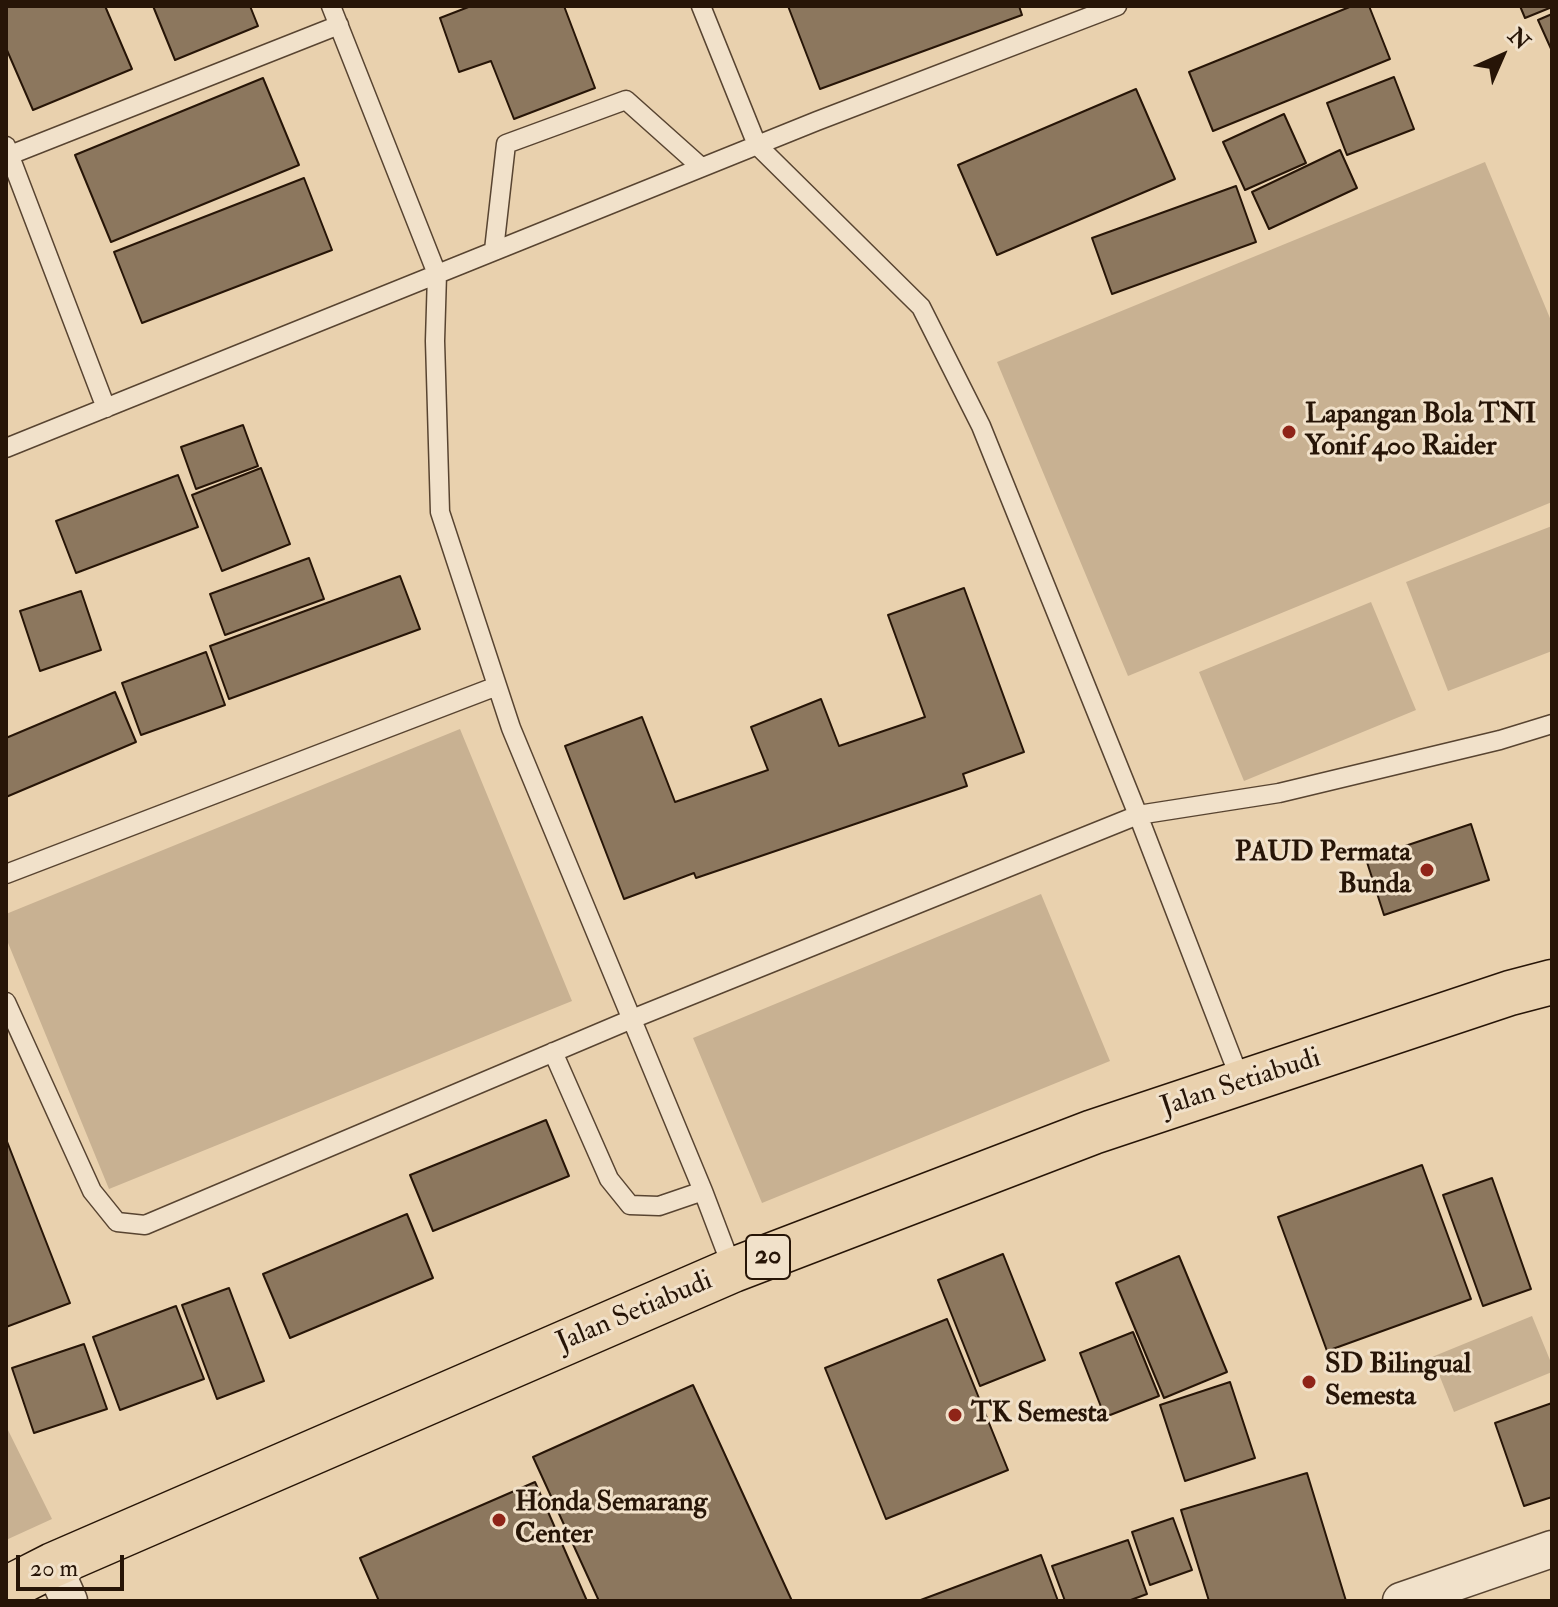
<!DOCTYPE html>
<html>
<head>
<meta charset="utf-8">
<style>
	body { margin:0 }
	#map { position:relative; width:1558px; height:1607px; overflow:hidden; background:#e9d1ae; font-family:"IM FELL Double Pica",serif }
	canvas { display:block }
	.frame { position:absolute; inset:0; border:8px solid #271507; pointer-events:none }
	.north { position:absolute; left:1462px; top:16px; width:80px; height:80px; -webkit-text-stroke:6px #f1e1ca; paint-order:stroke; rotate:45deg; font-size:22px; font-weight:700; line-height:32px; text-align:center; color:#271507 }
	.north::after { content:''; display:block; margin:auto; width:28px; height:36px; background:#271507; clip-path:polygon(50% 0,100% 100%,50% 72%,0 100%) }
	.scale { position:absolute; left:16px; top:1555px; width:108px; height:36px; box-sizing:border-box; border:4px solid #271507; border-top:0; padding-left:10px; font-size:24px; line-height:28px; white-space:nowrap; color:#271507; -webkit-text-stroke:6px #f1e1ca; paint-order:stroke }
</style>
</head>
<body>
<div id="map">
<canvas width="1558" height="1607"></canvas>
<div class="frame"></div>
<div class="north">N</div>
<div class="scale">20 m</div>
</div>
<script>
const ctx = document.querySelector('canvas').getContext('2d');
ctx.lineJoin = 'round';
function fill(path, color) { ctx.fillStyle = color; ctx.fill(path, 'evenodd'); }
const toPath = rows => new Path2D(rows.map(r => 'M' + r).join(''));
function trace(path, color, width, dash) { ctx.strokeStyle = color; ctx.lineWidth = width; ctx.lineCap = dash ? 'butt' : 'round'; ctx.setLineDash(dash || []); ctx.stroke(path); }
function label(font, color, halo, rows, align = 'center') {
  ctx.font = font + ' "IM FELL Double Pica",serif'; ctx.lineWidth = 6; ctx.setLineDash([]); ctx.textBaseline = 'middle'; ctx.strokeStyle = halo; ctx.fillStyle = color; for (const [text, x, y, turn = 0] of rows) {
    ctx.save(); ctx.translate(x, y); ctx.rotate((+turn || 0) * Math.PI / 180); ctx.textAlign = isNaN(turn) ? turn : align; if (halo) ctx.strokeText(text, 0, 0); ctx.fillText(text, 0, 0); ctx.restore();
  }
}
fill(toPath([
	[1485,162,1552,323,1552,502,1128,676,997,362],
	[1552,526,1552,651,1448,691,1406,582],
	[1371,602,1416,710,1244,781,1199,672],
	[460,729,572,1001,109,1189,6,938,6,914],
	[1041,894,1110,1061,762,1203,693,1038],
	[1532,1316,1552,1365,1552,1372,1454,1412,1432,1357],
	[6,1426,52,1519,6,1540]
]), '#c8b192');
const building = toPath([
	[6,6,105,6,132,69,33,110,6,48,6,6],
	[153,6,250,6,258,26,175,60,153,6],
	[564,6,595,88,514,119,491,61,459,72,440,18,471,6,564,6],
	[788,6,1019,6,1022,15,820,89,788,6],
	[1352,6,1369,6,1390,59,1213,131,1189,72,1352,6],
	[1520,6,1552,6,1552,7,1525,18,1520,6],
	[1552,14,1552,51,1538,20,1552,14],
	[1394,77,1414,129,1347,155,1327,103,1394,77],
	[263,78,299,165,111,242,75,155,263,78],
	[1136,89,1175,179,997,255,958,165,1136,89],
	[1284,114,1306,163,1245,190,1223,142,1284,114],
	[1340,150,1357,188,1269,229,1252,192,1340,150],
	[304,178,332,250,142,323,114,252,304,178],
	[1236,186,1256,242,1112,294,1092,238,1236,186],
	[243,425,258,466,196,489,181,447,243,425],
	[261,468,290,544,222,571,192,495,261,468],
	[178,475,198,527,76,573,56,521,178,475],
	[309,558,324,599,225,635,210,594,309,558],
	[400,576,420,629,229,699,210,646,400,576],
	[964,588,1024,752,963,774,967,786,696,878,694,873,624,899,565,746,642,717,675,802,768,770,751,727,821,699,839,746,925,717,888,615,964,588],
	[81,591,101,650,40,671,20,611,81,591],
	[206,652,225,705,141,735,122,683,206,652],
	[115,692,136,742,6,797,6,738,115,692],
	[1471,824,1489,880,1384,915,1366,859,1471,824],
	[546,1120,569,1176,433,1231,410,1175,546,1120],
	[6,1139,70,1303,6,1327,6,1139],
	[1422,1165,1471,1299,1327,1351,1278,1217,1422,1165],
	[1492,1178,1531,1289,1483,1306,1443,1195,1492,1178],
	[407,1214,433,1278,290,1338,263,1274,407,1214],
	[1003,1254,1045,1360,980,1386,938,1280,1003,1254],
	[1179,1256,1227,1372,1164,1398,1116,1283,1179,1256],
	[229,1288,264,1381,217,1399,182,1305,229,1288],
	[176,1306,204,1379,120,1410,93,1337,176,1306],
	[947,1319,1008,1470,886,1519,825,1368,947,1319],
	[1133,1332,1159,1396,1105,1417,1080,1353,1133,1332],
	[84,1344,107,1409,34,1433,12,1368,84,1344],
	[1230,1382,1255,1458,1185,1481,1160,1405,1230,1382],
	[693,1385,792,1601,599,1601,533,1457,693,1385],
	[1552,1403,1552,1497,1524,1506,1495,1423,1552,1403],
	[1307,1473,1346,1601,1209,1601,1181,1510,1307,1473],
	[535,1482,587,1601,379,1601,360,1558,535,1482],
	[1173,1518,1192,1570,1150,1585,1132,1532,1173,1518],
	[1128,1540,1147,1594,1128,1601,1065,1601,1052,1566,1128,1540],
	[1041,1555,1058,1601,918,1601,1041,1555]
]);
fill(building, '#8c775e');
trace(building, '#271507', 2);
const service = toPath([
	[331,6,437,274,435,341,440,512,511,728,703,1191,733,1270],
	[701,6,757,145,921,307,981,426,1138,815,1242,1084],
	[6,146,106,408],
	[10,155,339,25],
	[494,250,506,144,626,100,701,167],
	[6,448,817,121,1117,6],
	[6,874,497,686],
	[6,1002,92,1191,117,1222,145,1225,632,1019,1138,815,1279,793,1500,740,1552,724],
	[553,1052,609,1179,630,1205,659,1206,703,1191]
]);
const minor = toPath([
	[53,1565,69,1601],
	[1401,1601,1552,1549]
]);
const trunk = toPath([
	[6,1589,53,1565,733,1270,1093,1132,1510,993,1552,982]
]);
trace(service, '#584431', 21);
trace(minor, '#584431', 39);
trace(trunk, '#271507', 47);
trace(service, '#f1e1ca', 18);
trace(minor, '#f1e1ca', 36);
trace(trunk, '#e9d1ae', 44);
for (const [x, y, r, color] of [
	[1289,432,8,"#8f2418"],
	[1427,870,8,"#8f2418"],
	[1309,1382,8,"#8f2418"],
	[955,1415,8,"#8f2418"],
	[499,1520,8,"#8f2418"]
]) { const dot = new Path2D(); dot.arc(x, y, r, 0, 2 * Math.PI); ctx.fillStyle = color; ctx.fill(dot); trace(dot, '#f1e1ca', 3); }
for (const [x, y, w] of [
	[768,1257,44]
]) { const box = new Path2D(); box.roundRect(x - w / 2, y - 22, w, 44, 6); ctx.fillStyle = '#f1e1ca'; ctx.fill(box); trace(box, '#271507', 2); }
label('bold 26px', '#271507', null, [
	["20",768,1257]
]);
label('bold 28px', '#271507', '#f1e1ca', [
	["Lapangan Bola TNI",1305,416],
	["Yonif 400 Raider",1305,448],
	["PAUD Permata",1411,854,"right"],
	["Bunda",1411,886,"right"],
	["SD Bilingual",1325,1366],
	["Semesta",1325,1398],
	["TK Semesta",971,1415],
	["Honda Semarang",515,1504],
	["Center",515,1536]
], 'left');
label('28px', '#271507', '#f1e1ca', [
	["Jalan Setiabudi",1241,1084,-18],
	["Jalan Setiabudi",635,1313,-23]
]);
</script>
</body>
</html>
